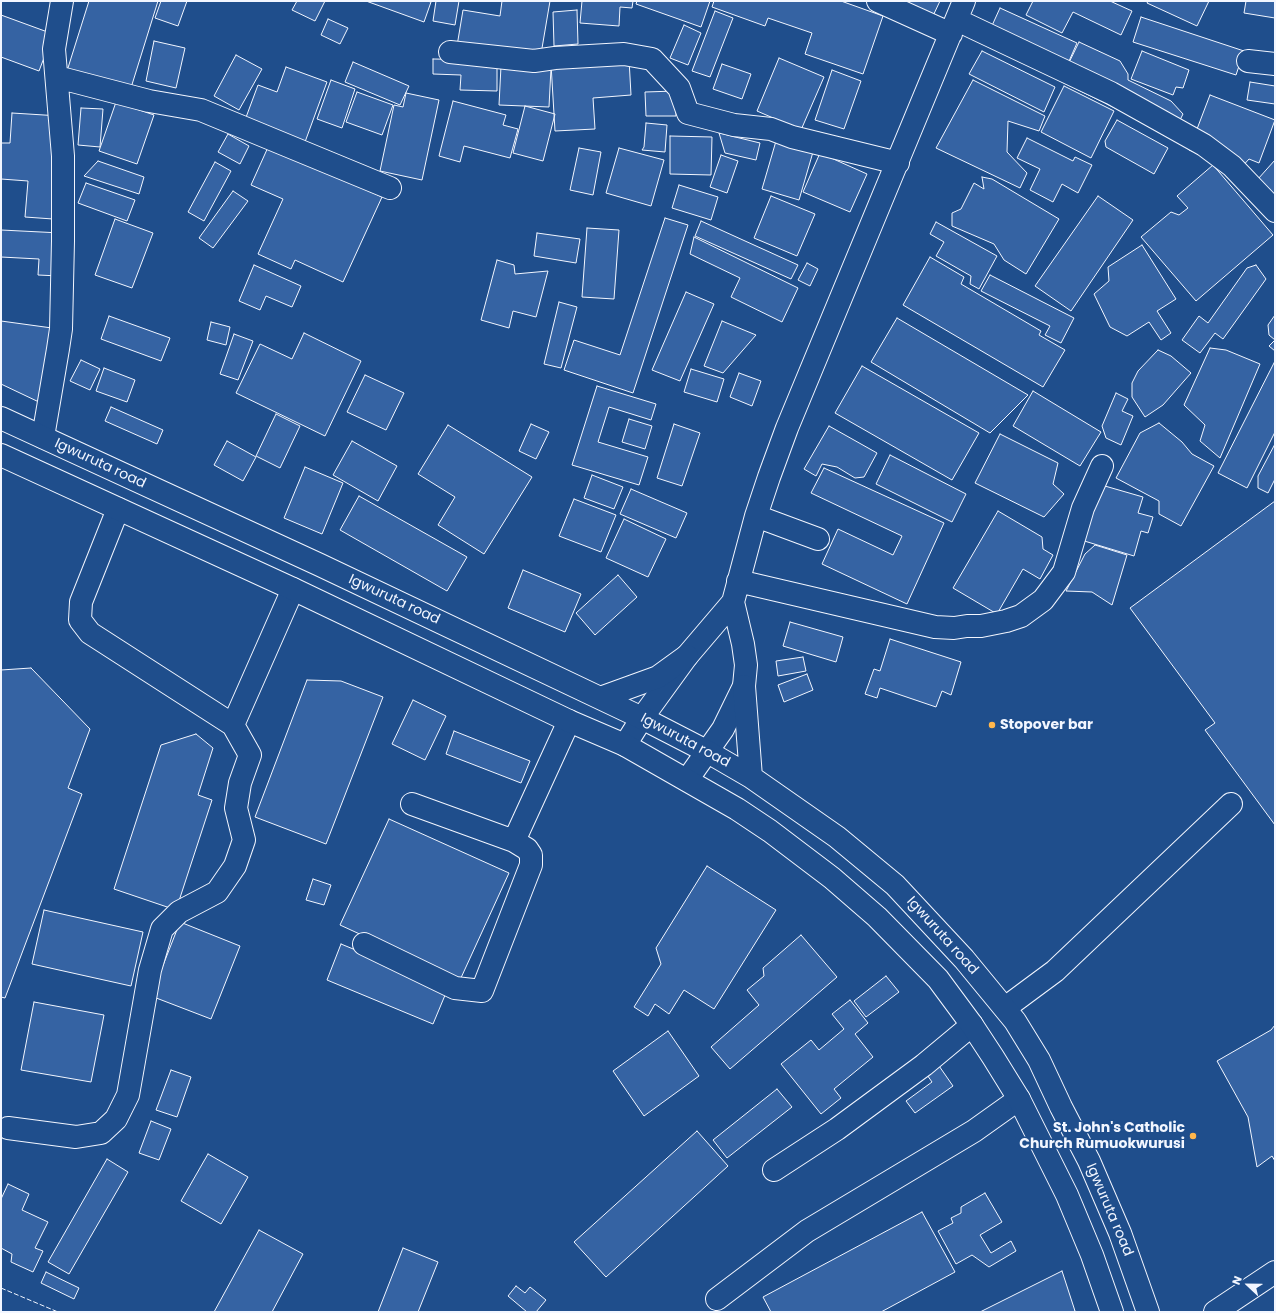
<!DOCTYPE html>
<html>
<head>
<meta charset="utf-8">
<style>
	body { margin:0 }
	#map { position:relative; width:1276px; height:1313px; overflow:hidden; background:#1f4e8c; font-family:Poppins,sans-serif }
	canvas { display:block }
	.frame { position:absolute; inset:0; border:2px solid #f2f6ff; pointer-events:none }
	.north { position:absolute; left:1228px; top:1265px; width:40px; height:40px; -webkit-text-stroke:3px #1f4e8c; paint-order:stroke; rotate:292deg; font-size:11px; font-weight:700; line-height:16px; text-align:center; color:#f2f6ff }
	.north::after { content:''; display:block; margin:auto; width:14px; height:18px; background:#f2f6ff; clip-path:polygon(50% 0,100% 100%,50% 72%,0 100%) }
</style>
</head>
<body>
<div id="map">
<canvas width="1276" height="1313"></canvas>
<div class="frame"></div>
<div class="north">N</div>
</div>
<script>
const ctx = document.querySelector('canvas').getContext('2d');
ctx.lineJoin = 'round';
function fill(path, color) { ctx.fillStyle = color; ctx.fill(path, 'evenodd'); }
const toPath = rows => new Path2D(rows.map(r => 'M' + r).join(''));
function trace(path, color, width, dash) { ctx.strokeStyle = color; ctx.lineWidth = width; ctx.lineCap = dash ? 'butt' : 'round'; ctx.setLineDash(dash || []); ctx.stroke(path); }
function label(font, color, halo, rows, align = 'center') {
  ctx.font = font + ' Poppins,sans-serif'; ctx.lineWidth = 3; ctx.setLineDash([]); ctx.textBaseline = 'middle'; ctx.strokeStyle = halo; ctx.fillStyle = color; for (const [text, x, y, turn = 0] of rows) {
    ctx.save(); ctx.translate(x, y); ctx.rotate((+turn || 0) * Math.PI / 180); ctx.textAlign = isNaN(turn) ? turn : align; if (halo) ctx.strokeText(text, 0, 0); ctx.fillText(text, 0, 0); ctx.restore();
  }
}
const building = toPath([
	[89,1,158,1,130,91,67,71,89,1],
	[161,1,187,1,178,26,155,18,161,1],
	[297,1,325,1,315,21,292,10,297,1],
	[366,1,427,1,431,2,424,22,366,1],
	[436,1,459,1,455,25,433,21,436,1],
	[502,1,550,1,540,60,457,46,463,10,500,16,502,1],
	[582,1,633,1,632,8,620,7,619,26,580,23,582,1],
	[637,1,710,1,701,27,636,4,637,1],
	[714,1,841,1,883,16,863,74,805,54,812,33,768,18,765,26,712,7,714,1],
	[899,1,940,1,932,18,899,1],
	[1033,1,1110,1,1132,11,1121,35,1073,12,1062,33,1026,15,1033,1],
	[1148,1,1209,1,1197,26,1147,3,1148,1],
	[1246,1,1275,1,1275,18,1244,13,1246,1],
	[1000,8,1077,43,1062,77,985,41,1000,8],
	[577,10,578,44,554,46,553,12,577,10],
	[715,11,733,18,710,77,692,71,715,11],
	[1,15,53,34,39,71,1,57,1,15],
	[1141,17,1244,51,1236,75,1133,42,1141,17],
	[328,19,348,28,340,44,321,35,328,19],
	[684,25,701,33,688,65,670,58,684,25],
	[154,41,185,48,176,88,146,81,154,41],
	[1079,42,1120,61,1128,74,1128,80,1171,101,1183,114,1172,136,1060,81,1079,42],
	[982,51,1055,87,1044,112,969,74,982,51],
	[1142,51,1189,70,1183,88,1176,87,1173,95,1131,79,1142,51],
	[236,55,262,69,239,110,214,96,236,55],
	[779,58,824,77,801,130,757,111,779,58],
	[433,59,497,60,497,91,460,90,461,75,433,74,433,59],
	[629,59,631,95,593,98,595,129,555,131,551,64,629,59],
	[353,62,409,86,400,105,345,82,353,62],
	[722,64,751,74,742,99,713,89,722,64],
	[501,66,551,68,549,107,499,105,501,66],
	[286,67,327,82,305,142,245,120,258,85,277,92,286,67],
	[832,70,861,81,844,129,815,120,832,70],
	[331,80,355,89,342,128,317,119,331,80],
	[973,80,1045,116,1039,131,1008,121,1007,152,1027,173,1020,188,936,148,973,80],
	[1250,82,1275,86,1275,104,1247,100,1250,82],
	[1064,86,1114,111,1091,158,1041,132,1064,86],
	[676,91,676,116,646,116,645,92,676,91],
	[357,92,393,105,382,135,346,122,357,92],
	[406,93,439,100,422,180,380,171,394,105,403,107,406,93],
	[1210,95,1275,120,1259,163,1249,159,1240,169,1189,150,1210,95],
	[453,101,506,115,503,125,518,129,510,158,464,146,460,162,439,156,453,101],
	[116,102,154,115,137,164,99,151,116,102],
	[525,106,555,114,543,161,513,153,525,106],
	[81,108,103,109,100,147,78,145,81,108],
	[12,113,60,116,53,219,25,217,28,181,1,179,1,143,10,143,12,113],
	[1117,120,1168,148,1154,174,1106,147,1105,141,1117,120],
	[646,123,667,125,665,152,642,150,644,147,646,123],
	[719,133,760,143,756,160,725,153,719,133],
	[228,134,249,146,240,164,218,152,228,134],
	[670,136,712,137,711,175,670,174,670,136],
	[1027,138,1073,161,1075,157,1092,165,1078,193,1062,184,1053,202,1030,190,1040,169,1017,158,1027,138],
	[776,141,813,152,799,200,762,189,776,141],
	[269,145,382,197,343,282,295,260,291,269,258,254,283,199,251,185,269,145],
	[579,148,601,152,593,195,570,190,579,148],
	[619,148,664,160,651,206,606,193,619,148],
	[820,153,867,174,850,212,803,192,820,153],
	[721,155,738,161,727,193,710,187,721,155],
	[1275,160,1275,195,1258,179,1275,160],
	[98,161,144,177,139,194,84,176,98,161],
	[215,162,231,171,204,221,188,212,215,162],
	[1213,165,1273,235,1196,301,1141,237,1171,212,1179,215,1188,208,1177,196,1213,165],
	[982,177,992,179,1059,219,1026,274,1004,260,994,244,952,226,952,213,961,209,974,183,984,189,982,177],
	[86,183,135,200,127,221,78,203,86,183],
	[679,185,718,197,711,220,672,208,679,185],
	[233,191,248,201,213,248,199,238,233,191],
	[771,196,815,214,797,256,754,238,771,196],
	[1098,196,1133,220,1071,311,1035,286,1098,196],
	[665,218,688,225,633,393,564,370,574,340,620,355,665,218],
	[115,219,153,233,132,288,95,275,115,219],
	[701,221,798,265,791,279,695,236,701,221],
	[936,222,997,256,979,289,970,284,971,276,936,256,944,242,930,234,936,222],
	[587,228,619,230,614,299,582,297,587,228],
	[1,230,61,233,59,276,38,275,39,259,1,257,1,230],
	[537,233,580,239,576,263,534,256,537,233],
	[694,237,798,288,782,322,731,297,740,278,690,254,694,237],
	[1142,245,1176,299,1157,311,1171,333,1161,340,1149,322,1127,336,1110,327,1094,294,1109,281,1108,267,1142,245],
	[930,257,964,277,961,284,1041,331,1039,335,1065,350,1043,387,903,305,930,257],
	[497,260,514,265,515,274,548,271,536,317,513,311,509,328,481,320,497,260],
	[807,263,818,269,810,286,798,280,807,263],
	[254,265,301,286,292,307,266,296,260,310,239,301,254,265],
	[1256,265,1266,279,1223,339,1215,333,1200,353,1182,340,1199,316,1208,323,1247,268,1256,265],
	[990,275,1074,318,1061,343,1045,335,1050,326,981,291,990,275],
	[686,292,714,304,680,381,652,370,686,292],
	[559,302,577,307,561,368,544,364,559,302],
	[1275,315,1275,351,1269,346,1275,340,1269,335,1268,325,1275,315],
	[109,316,170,338,161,361,101,339,109,316],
	[897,318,1028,395,990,433,871,362,897,318],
	[1,321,52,328,41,403,1,384,1,321],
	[722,321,756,335,723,373,704,366,722,321],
	[211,322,230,327,226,345,207,340,211,322],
	[304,333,361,361,325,436,236,393,260,344,292,359,304,333],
	[234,334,253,341,238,380,220,374,234,334],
	[1210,348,1226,350,1260,364,1220,458,1200,441,1205,425,1184,405,1210,348],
	[1158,350,1171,356,1191,373,1163,405,1145,417,1132,397,1132,383,1138,371,1158,350],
	[81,360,100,369,90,390,70,381,81,360],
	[1275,361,1275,432,1247,488,1218,473,1275,361],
	[862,366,979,433,952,480,835,413,862,366],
	[104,368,135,380,127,402,96,391,104,368],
	[691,369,724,379,717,402,684,392,691,369],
	[739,373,761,381,752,406,730,397,739,373],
	[365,375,404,393,386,430,347,412,365,375],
	[597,386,656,404,651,420,609,407,598,442,648,457,639,485,572,465,597,386],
	[1033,391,1101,432,1080,466,1013,426,1033,391],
	[1116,393,1128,399,1122,411,1133,416,1121,445,1106,438,1102,426,1116,393],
	[111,407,163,430,157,444,105,421,111,407],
	[276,414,300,426,280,468,256,456,276,414],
	[629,419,652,426,645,449,622,442,629,419],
	[1159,423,1182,442,1192,454,1214,466,1181,526,1159,514,1159,501,1116,478,1140,433,1159,423],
	[531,424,549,432,536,459,519,451,531,424],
	[674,424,700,433,682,486,657,478,674,424],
	[448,425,532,477,484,554,438,525,455,497,418,474,448,425],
	[829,426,877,453,864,477,855,478,837,467,822,464,816,476,804,469,829,426],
	[1000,434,1058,463,1053,484,1064,494,1044,517,975,483,1000,434],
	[227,441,256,457,243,481,214,465,227,441],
	[352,441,397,466,378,501,333,475,352,441],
	[1275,444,1275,479,1268,493,1258,488,1258,476,1275,444],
	[890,455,966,494,952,522,876,484,890,455],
	[305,467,343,483,322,534,284,518,305,467],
	[824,468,944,523,907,604,822,564,838,529,893,555,902,536,811,493,824,468],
	[592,475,623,487,614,509,584,498,592,475],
	[1098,484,1143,497,1138,513,1153,517,1148,533,1141,531,1134,556,1081,540,1098,484],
	[631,489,687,513,676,538,620,514,631,489],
	[359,496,467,557,447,591,340,530,359,496],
	[574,499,616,515,601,552,559,536,574,499],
	[1275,501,1275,825,1205,730,1215,723,1130,608,1275,501],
	[998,511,1042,537,1043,549,1053,555,1040,579,1023,569,997,614,953,588,998,511],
	[624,519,666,539,648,577,606,558,624,519],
	[1095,545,1127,555,1112,605,1092,592,1066,591,1085,554,1095,545],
	[523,570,581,594,565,632,508,608,523,570],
	[618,575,637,597,595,635,576,613,618,575],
	[790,622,843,637,836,662,783,646,790,622],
	[890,639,961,662,951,695,942,691,936,707,880,688,877,698,865,694,874,669,880,671,890,639],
	[803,657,806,671,778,676,776,661,803,657],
	[31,668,90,729,68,788,82,794,5,998,1,997,1,670,31,668],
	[807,674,813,690,784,702,778,685,807,674],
	[307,680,341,681,383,697,326,844,255,817,307,680],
	[413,700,446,716,425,760,392,744,413,700],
	[454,731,530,761,521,783,446,754,454,731],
	[196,734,213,748,198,795,212,800,176,910,114,889,161,745,196,734],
	[389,819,509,873,460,980,340,925,389,819],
	[707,866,776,910,714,1009,684,990,669,1014,655,1004,648,1016,634,1007,661,964,656,948,707,866],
	[313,879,331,885,324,905,306,900,313,879],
	[44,910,143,932,131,986,32,964,44,910],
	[180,922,240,946,211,1019,151,996,180,922],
	[801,935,837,977,730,1069,711,1047,759,1005,747,990,764,976,763,968,801,935],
	[341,944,448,988,433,1024,327,980,341,944],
	[886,976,899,992,866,1017,854,1001,886,976],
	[850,1000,868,1023,855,1034,873,1057,834,1089,841,1098,821,1114,781,1064,811,1040,819,1050,844,1029,832,1014,850,1000],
	[34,1002,104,1015,91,1082,21,1070,34,1002],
	[1275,1025,1275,1161,1272,1156,1257,1167,1248,1117,1217,1061,1271,1030,1275,1025],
	[668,1031,699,1076,644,1116,613,1071,668,1031],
	[937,1063,953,1086,915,1113,906,1101,932,1082,925,1072,937,1063],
	[171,1070,191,1077,177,1117,156,1110,171,1070],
	[777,1089,792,1107,727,1158,713,1140,777,1089],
	[151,1121,171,1129,159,1160,139,1153,151,1121],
	[697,1131,728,1166,606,1277,574,1242,697,1131],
	[208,1154,248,1177,221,1224,181,1201,208,1154],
	[107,1159,128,1172,69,1274,48,1262,107,1159],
	[8,1184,29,1194,22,1210,48,1222,35,1248,43,1251,33,1272,11,1262,12,1254,1,1248,1,1199,8,1184],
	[985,1193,1002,1222,980,1235,991,1253,1011,1241,1016,1251,989,1267,972,1255,956,1264,938,1231,953,1223,951,1218,961,1213,961,1207,985,1193],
	[922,1212,955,1272,881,1312,771,1312,763,1297,922,1212],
	[259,1230,303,1254,272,1312,214,1312,259,1230],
	[403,1248,438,1262,418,1312,378,1312,403,1248],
	[1062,1271,1075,1311,1072,1312,980,1312,1062,1271],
	[46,1272,79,1288,74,1299,41,1283,46,1272],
	[516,1286,525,1293,530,1287,546,1300,536,1312,527,1312,508,1296,516,1286]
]);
fill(building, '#3563a3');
trace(building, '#f2f6ff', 1);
const minor = toPath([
	[878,1,951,34],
	[957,20,1111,93,1204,145,1232,166,1275,211],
	[450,52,534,61,555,58,624,54,652,59,679,88,688,113,734,125,771,129,792,137,898,163],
	[1248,61,1275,64],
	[57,77,149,101,201,110,390,188],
	[43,437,58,349,61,329,63,241,63,156,54,49,62,1],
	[756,516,818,539],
	[738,581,935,627,954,628,967,626,981,626,1006,621,1021,616,1043,600,1064,572,1083,508,1102,466],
	[233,725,293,589],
	[625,745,642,718,687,656,733,602],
	[687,780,723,729,744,686,746,665,743,644,733,602,756,516,769,477,787,428,964,1],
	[412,804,514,841,569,721],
	[364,944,455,988,482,991,531,865,531,855,527,849,514,841],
	[1005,1008,1055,971,1231,804],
	[8,1128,76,1137,101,1133,116,1119,128,1095,150,970,162,929,179,912,217,892,235,866,244,840,236,808,240,783,250,755,233,725,90,633,80,620,81,602,118,509],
	[774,1170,837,1129,924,1065,972,1025],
	[717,1299,807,1231,974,1131,1019,1099],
	[1215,1312,1275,1272]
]);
const major = toPath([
	[1,418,320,565,642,718,708,752,751,777,837,837,895,885,964,959,1015,1021,1039,1060,1061,1107,1089,1161,1120,1233,1148,1312],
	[1,455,293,589,569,721,625,745,737,809,770,831,832,878,877,917,938,979,972,1025,993,1057,1019,1099,1067,1195,1092,1255,1112,1312],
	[744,686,751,777],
	[600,698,658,677,687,656]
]);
trace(minor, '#f2f6ff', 24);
trace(major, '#f2f6ff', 24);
trace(minor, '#1f4e8c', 22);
trace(major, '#1f4e8c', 22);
trace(toPath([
	[1,1288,58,1312]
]), '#f2f6ff', 1, [5, 2]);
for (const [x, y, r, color] of [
	[992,725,4,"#ffb74d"],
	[1193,1136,4,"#ffb74d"]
]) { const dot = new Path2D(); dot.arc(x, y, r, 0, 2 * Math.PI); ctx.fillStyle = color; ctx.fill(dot); trace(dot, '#1f4e8c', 1.5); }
label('14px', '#f2f6ff', '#1f4e8c', [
	["Igwuruta road",100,464,25],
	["Igwuruta road",394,600,25],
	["Igwuruta road",685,741,28],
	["Igwuruta road",942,936,48],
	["Igwuruta road",1109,1210,67]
]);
label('bold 14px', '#f2f6ff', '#1f4e8c', [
	["Stopover bar",1000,725],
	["St. John's Catholic",1185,1128,"right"],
	["Church Rumuokwurusi",1185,1144,"right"]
], 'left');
</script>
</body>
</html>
